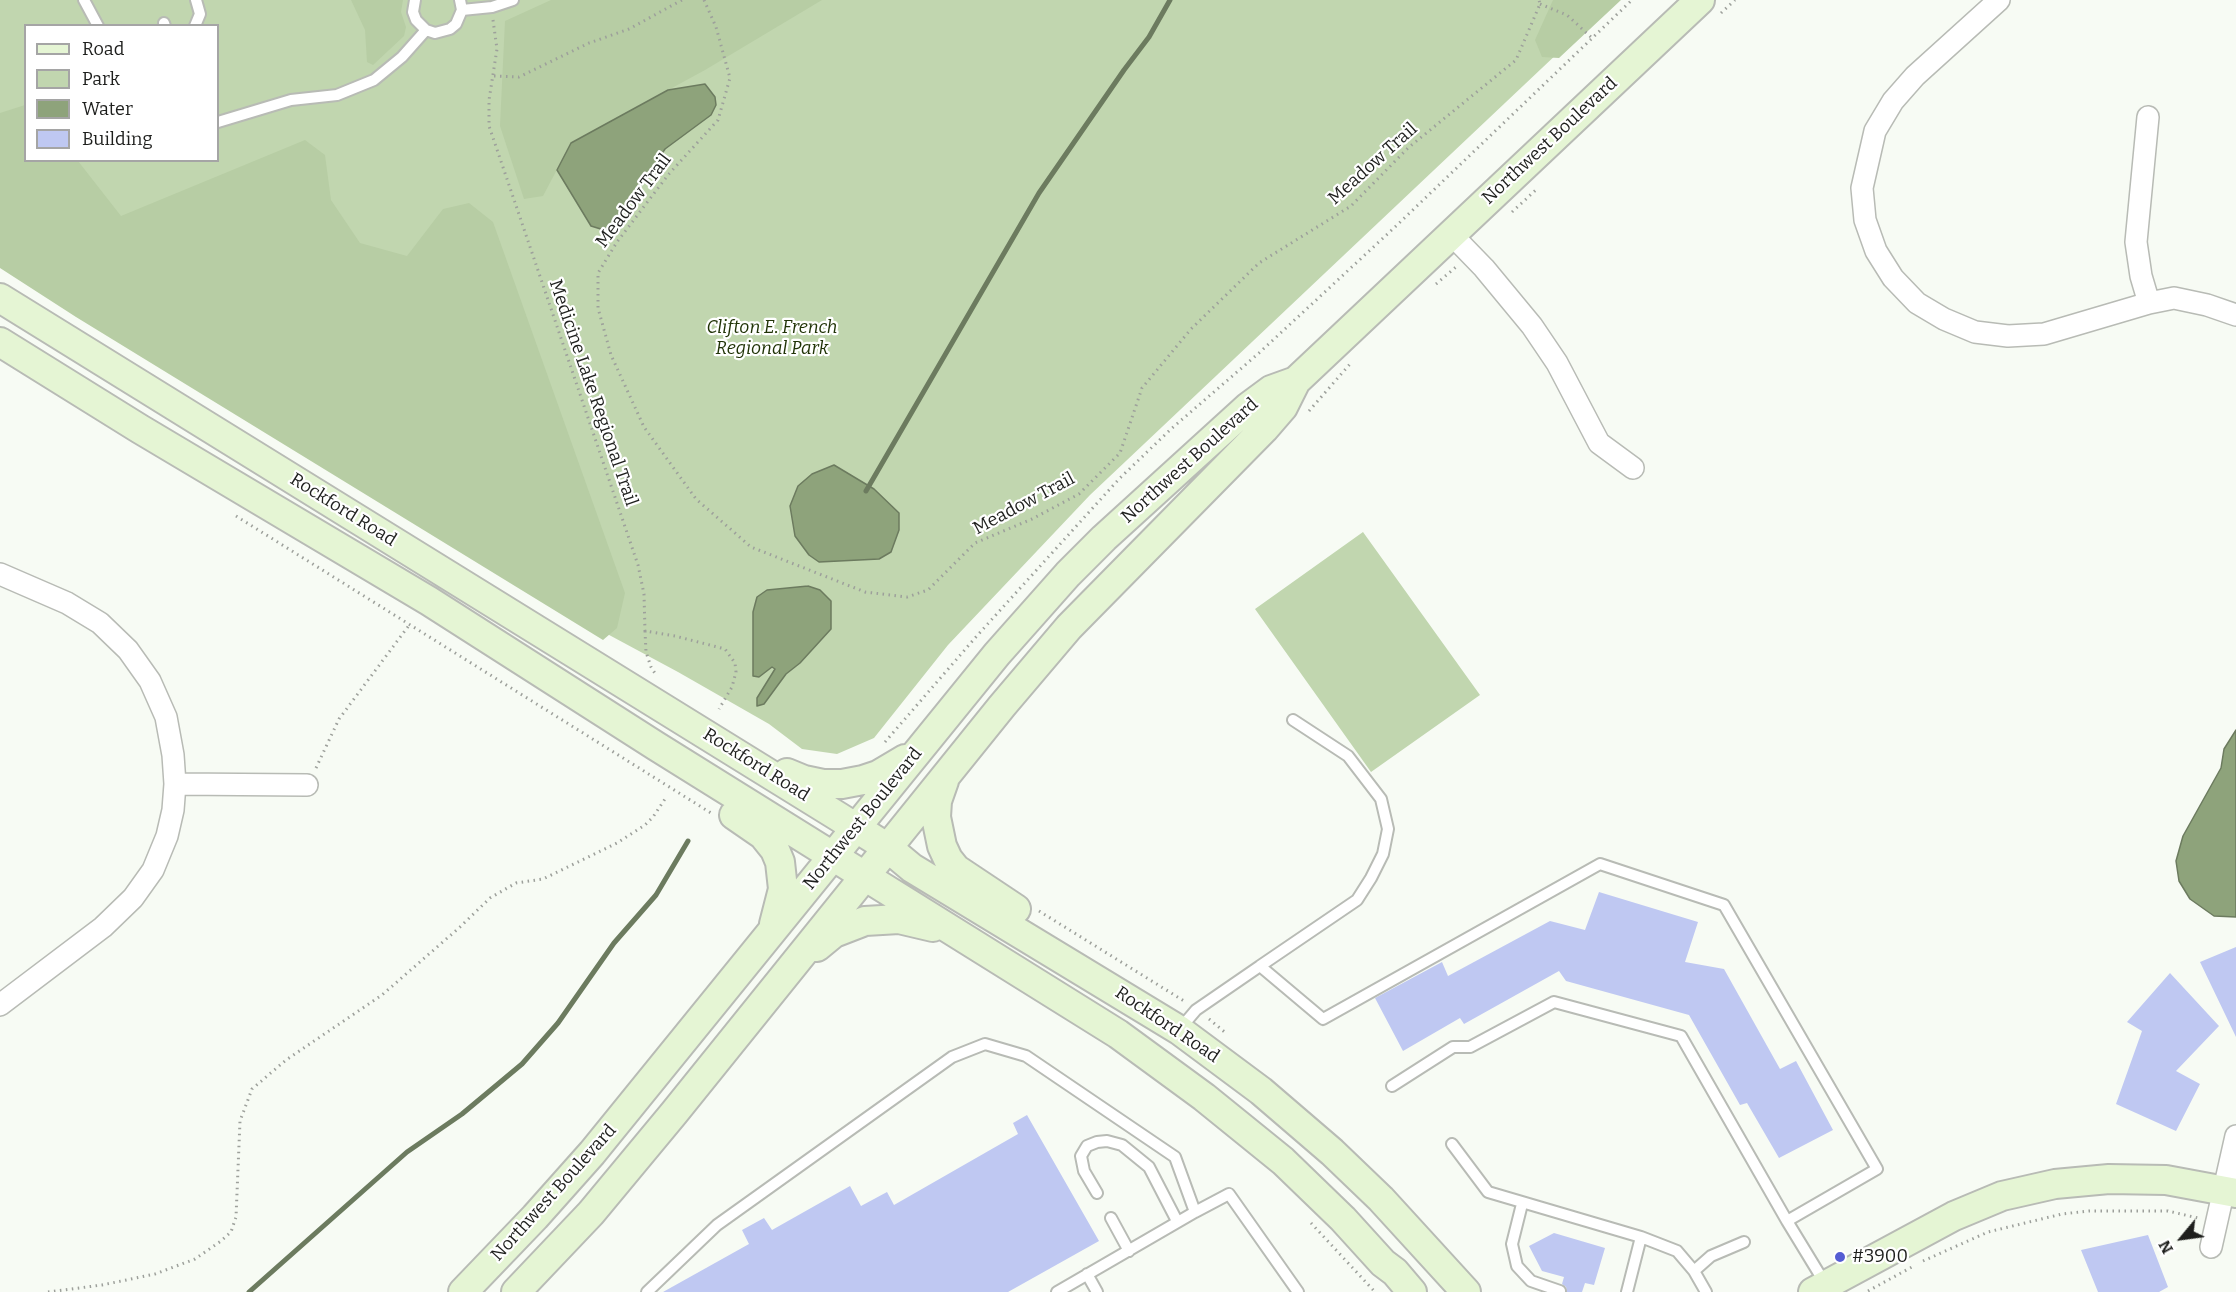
<!DOCTYPE html>
<html>
<head>
<meta charset="utf-8">
<style>
	body { margin:0 }
	#map { position:relative; width:2236px; height:1292px; overflow:hidden; background:#f7fbf4; font-family:Bitter,serif }
	canvas { display:block }
	.legend { position:absolute; left:24px; top:24px; width:195px; height:138px; box-sizing:border-box; background:#fff; border:2px solid #a5a5a5; margin:0; padding:8px 10px; list-style:none; font-size:18px; color:#1e1f1d }
	.legend li { display:flex; align-items:center; gap:12px; height:30px }
	.legend b { width:30px; border:2px solid #a5a5a5 }
	.north { position:absolute; left:2152px; top:1208px; width:60px; height:60px; -webkit-text-stroke:4px #fff; paint-order:stroke; rotate:241deg; font-size:16px; font-weight:700; line-height:24px; text-align:center; color:#1e1f1d }
	.north::after { content:''; display:block; margin:auto; width:21px; height:27px; background:#1e1f1d; clip-path:polygon(50% 0,100% 100%,50% 72%,0 100%) }
</style>
</head>
<body>
<div id="map">
<canvas width="2236" height="1292"></canvas>
<ul class="legend">
<li><b style="height:8px;background:#e5f5d4"></b>Road</li>
<li><b style="height:16px;background:#c1d6af"></b>Park</li>
<li><b style="height:16px;background:#8ea37b"></b>Water</li>
<li><b style="height:16px;background:#bfc8f2"></b>Building</li>
</ul>
<div class="north">N</div>
</div>
<script>
const ctx = document.querySelector('canvas').getContext('2d');
ctx.lineJoin = 'round';
function fill(path, color) { ctx.fillStyle = color; ctx.fill(path, 'evenodd'); }
const toPath = rows => new Path2D(rows.map(r => 'M' + r).join(''));
function trace(path, color, width, dash) { ctx.strokeStyle = color; ctx.lineWidth = width; ctx.lineCap = dash ? 'butt' : 'round'; ctx.setLineDash(dash || []); ctx.stroke(path); }
function label(font, color, halo, rows, align = 'center') {
  ctx.font = font + ' Bitter,serif'; ctx.lineWidth = 4.5; ctx.setLineDash([]); ctx.textBaseline = 'middle'; ctx.strokeStyle = halo; ctx.fillStyle = color; for (const [text, x, y, turn = 0] of rows) {
    ctx.save(); ctx.translate(x, y); ctx.rotate((+turn || 0) * Math.PI / 180); ctx.textAlign = isNaN(turn) ? turn : align; if (halo) ctx.strokeText(text, 0, 0); ctx.fillText(text, 0, 0); ctx.restore();
  }
}
fill(toPath([
	[0,0,1614,0,1090,495,948,645,874,738,837,754,802,749,769,724,678,672,598,629,0,253],
	[26,26,218,26,218,160,26,160],
	[1363,532,1480,695,1371,772,1255,609]
]), '#c1d6af');
fill(toPath([
	[351,0,403,0,401,12,406,27,404,36,373,65,367,62,365,30],
	[551,0,822,0,705,70,571,143,543,196,524,199,500,126,505,21],
	[1553,0,1621,0,1559,58,1542,57,1535,40],
	[25,105,26,160,78,161,121,216,305,140,325,155,331,200,360,243,407,256,443,209,469,203,493,222,625,593,617,628,603,640,76,317,0,268,0,113]
]), '#b7cda4');
const water = toPath([
	[705,84,715,97,716,105,711,115,665,149,616,224,604,230,591,226,557,170,571,143,668,90,705,84],
	[834,465,874,489,899,513,899,530,891,552,879,559,819,562,809,555,795,536,790,506,798,486,812,474,834,465],
	[808,586,820,590,831,601,831,629,800,663,786,674,764,704,757,706,757,698,775,669,772,667,759,677,753,676,753,612,757,597,767,590,808,586],
	[2236,730,2236,917,2214,916,2190,899,2179,881,2176,861,2183,836,2221,768,2224,749,2236,730]
]);
fill(water, '#8ea37b');
trace(water, '#6c7b5f', 1.5);
trace(toPath([
	[866,491,1039,193,1124,70,1149,37,1170,0],
	[249,1292,407,1152,462,1114,522,1064,558,1023,614,943,656,895,688,841]
]), '#6c7b5f', 5);
fill(toPath([
	[1599,892,1698,922,1685,962,1724,969,1780,1069,1796,1061,1833,1130,1779,1158,1747,1103,1740,1105,1689,1015,1566,981,1559,971,1464,1024,1460,1018,1403,1051,1375,998,1442,962,1448,976,1550,921,1585,930],
	[2236,947,2236,1037,2200,962],
	[2170,973,2219,1026,2176,1071,2200,1084,2176,1131,2116,1104,2142,1031,2127,1022],
	[1027,1115,1099,1241,1008,1292,663,1292,749,1244,742,1230,764,1218,772,1230,850,1186,861,1206,887,1192,894,1205,1018,1134,1013,1123],
	[1554,1233,1605,1248,1594,1285,1585,1283,1582,1292,1567,1292,1566,1287,1562,1284,1564,1277,1542,1271,1529,1246],
	[2148,1235,2168,1287,2159,1292,2098,1292,2081,1250]
]), '#bfc8f2');
const lane = toPath([
	[84,0,98,26],
	[415,0,413,12,416,20,426,30,435,33,450,29,456,24,462,10,460,0],
	[462,10,492,7,513,0],
	[164,23,165,26],
	[195,26,200,14,196,0],
	[218,122,291,100,337,95,374,80,402,57,426,30],
	[1260,966,1357,900,1371,878,1383,854,1388,829,1381,799,1348,756,1293,720],
	[1179,1030,1196,1010,1260,966,1323,1019,1600,864,1724,905,1877,1169,1787,1221,1826,1285],
	[1392,1086,1453,1047,1470,1047,1554,1002,1681,1036,1787,1221],
	[1452,1144,1488,1192,1641,1237,1677,1251,1694,1271],
	[1097,1193,1084,1171,1081,1156,1087,1146,1097,1142,1107,1141,1122,1145,1149,1167,1177,1221],
	[1522,1204,1512,1244,1517,1266,1531,1281,1560,1291],
	[1111,1218,1129,1251],
	[1087,1274,1097,1292],
	[647,1292,717,1225,952,1057,985,1044,1026,1056,1175,1157,1195,1212,1229,1194,1298,1292],
	[1057,1292,1195,1212],
	[1627,1292,1641,1237],
	[1706,1292,1694,1271,1711,1256,1744,1242]
]);
const street = toPath([
	[1999,0,1915,76,1893,101,1875,131,1862,188,1865,220,1876,251,1893,278,1917,303,1944,319,1975,332,2008,336,2044,334,2149,303,2174,298,2207,305,2236,315],
	[2148,117,2136,242,2141,276,2149,303],
	[1451,234,1484,268,1532,326,1557,363,1599,443,1633,468],
	[0,574,67,603,100,623,128,650,150,681,166,717,173,755,175,784,173,810,167,836,153,870,133,898,103,927,0,1005],
	[175,784,307,785],
	[2211,1247,2236,1136]
]);
const secondary = toPath([
	[0,298,839,817,888,848,912,868,1179,1030,1261,1091,1332,1152,1381,1199,1466,1292],
	[0,342,140,429,429,601,656,746,1118,1034,1204,1097,1283,1161,1343,1219,1383,1263,1395,1272,1412,1292],
	[787,773,804,780,823,784,842,784,863,780,878,775,905,759],
	[944,781,937,801,936,817,942,846,948,859,956,869,1016,909],
	[734,815,763,835,775,850,780,862,783,889,774,924],
	[817,947,834,933,865,921,899,919,933,927],
	[463,1292,535,1217,592,1153,997,654,1068,574,1104,538,1248,407,1271,390,1296,381],
	[516,1292,591,1213,674,1113,1002,706,1069,627,1264,429,1283,407,1296,381,1700,0],
	[1813,1292,1954,1216,2002,1196,2055,1184,2109,1179,2166,1180,2236,1193]
]);
trace(lane, '#b8bbb5', 14);
trace(street, '#b8bbb5', 24);
trace(secondary, '#b8bbb5', 32);
trace(toPath([
	[704,0,716,27,730,78,718,120,668,175,617,242,598,273,598,308,611,355,644,427,696,499,751,547,865,592,907,597,928,590,975,543,1032,519,1079,494,1120,453,1142,388,1191,329,1259,263,1351,206,1408,148,1516,60,1540,4,1539,0],
	[1540,4,1567,15,1592,38],
	[1721,13,1735,0],
	[493,20,497,49,489,100,489,126,638,565,644,594,645,631,675,636,725,649,735,663,736,672,732,687,719,709],
	[494,76,519,77,589,43,629,29,682,0],
	[1512,212,1538,188],
	[1436,284,1456,267],
	[1309,411,1350,364],
	[236,516,711,813],
	[645,631,646,652,651,667,656,675],
	[885,742,975,638,1119,479,1171,429,1259,353,1395,227,1632,0],
	[316,768,339,719,410,624],
	[1039,911,1184,1001],
	[1209,1019,1227,1034],
	[1311,1223,1375,1292],
	[1923,1261,1988,1232,2062,1214,2089,1211,2168,1211,2198,1218],
	[1868,1291,1912,1267],
	[48,1292,102,1285,155,1274,195,1259,221,1241,231,1232,236,1217,240,1121,252,1089,286,1060,382,995,460,927,490,898,516,883,543,879,617,843,645,825,653,817,665,799]
]), '#9da09b', 3, [1.5, 4.5]);
trace(lane, '#fff', 10);
trace(street, '#fff', 21);
trace(secondary, '#e5f5d4', 28);
for (const [x, y, r, color] of [
	[1840,1257,6,"#555dd3"]
]) { const dot = new Path2D(); dot.arc(x, y, r, 0, 2 * Math.PI); ctx.fillStyle = color; ctx.fill(dot); trace(dot, '#fff', 2); }
label('18px', '#1e1f1d', '#fff', [
	["Northwest Boulevard",1550,141,-43],
	["Meadow Trail",1373,164,-42],
	["Meadow Trail",634,201,-53],
	["Medicine Lake Regional Trail",593,393,71],
	["Northwest Boulevard",1190,461,-42],
	["Meadow Trail",1024,504,-28],
	["Rockford Road",343,510,32],
	["Rockford Road",756,765,32],
	["Northwest Boulevard",863,819,-51],
	["Rockford Road",1167,1025,34],
	["Northwest Boulevard",554,1193,-48]
]);
label('italic 18px', '#203306', '#fff', [
	["Clifton E. French",772,328],
	["Regional Park",772,349]
]);
label('18px', '#1e1f1d', '#fff', [
	["#3900",1852,1257]
], 'left');
</script>
</body>
</html>
